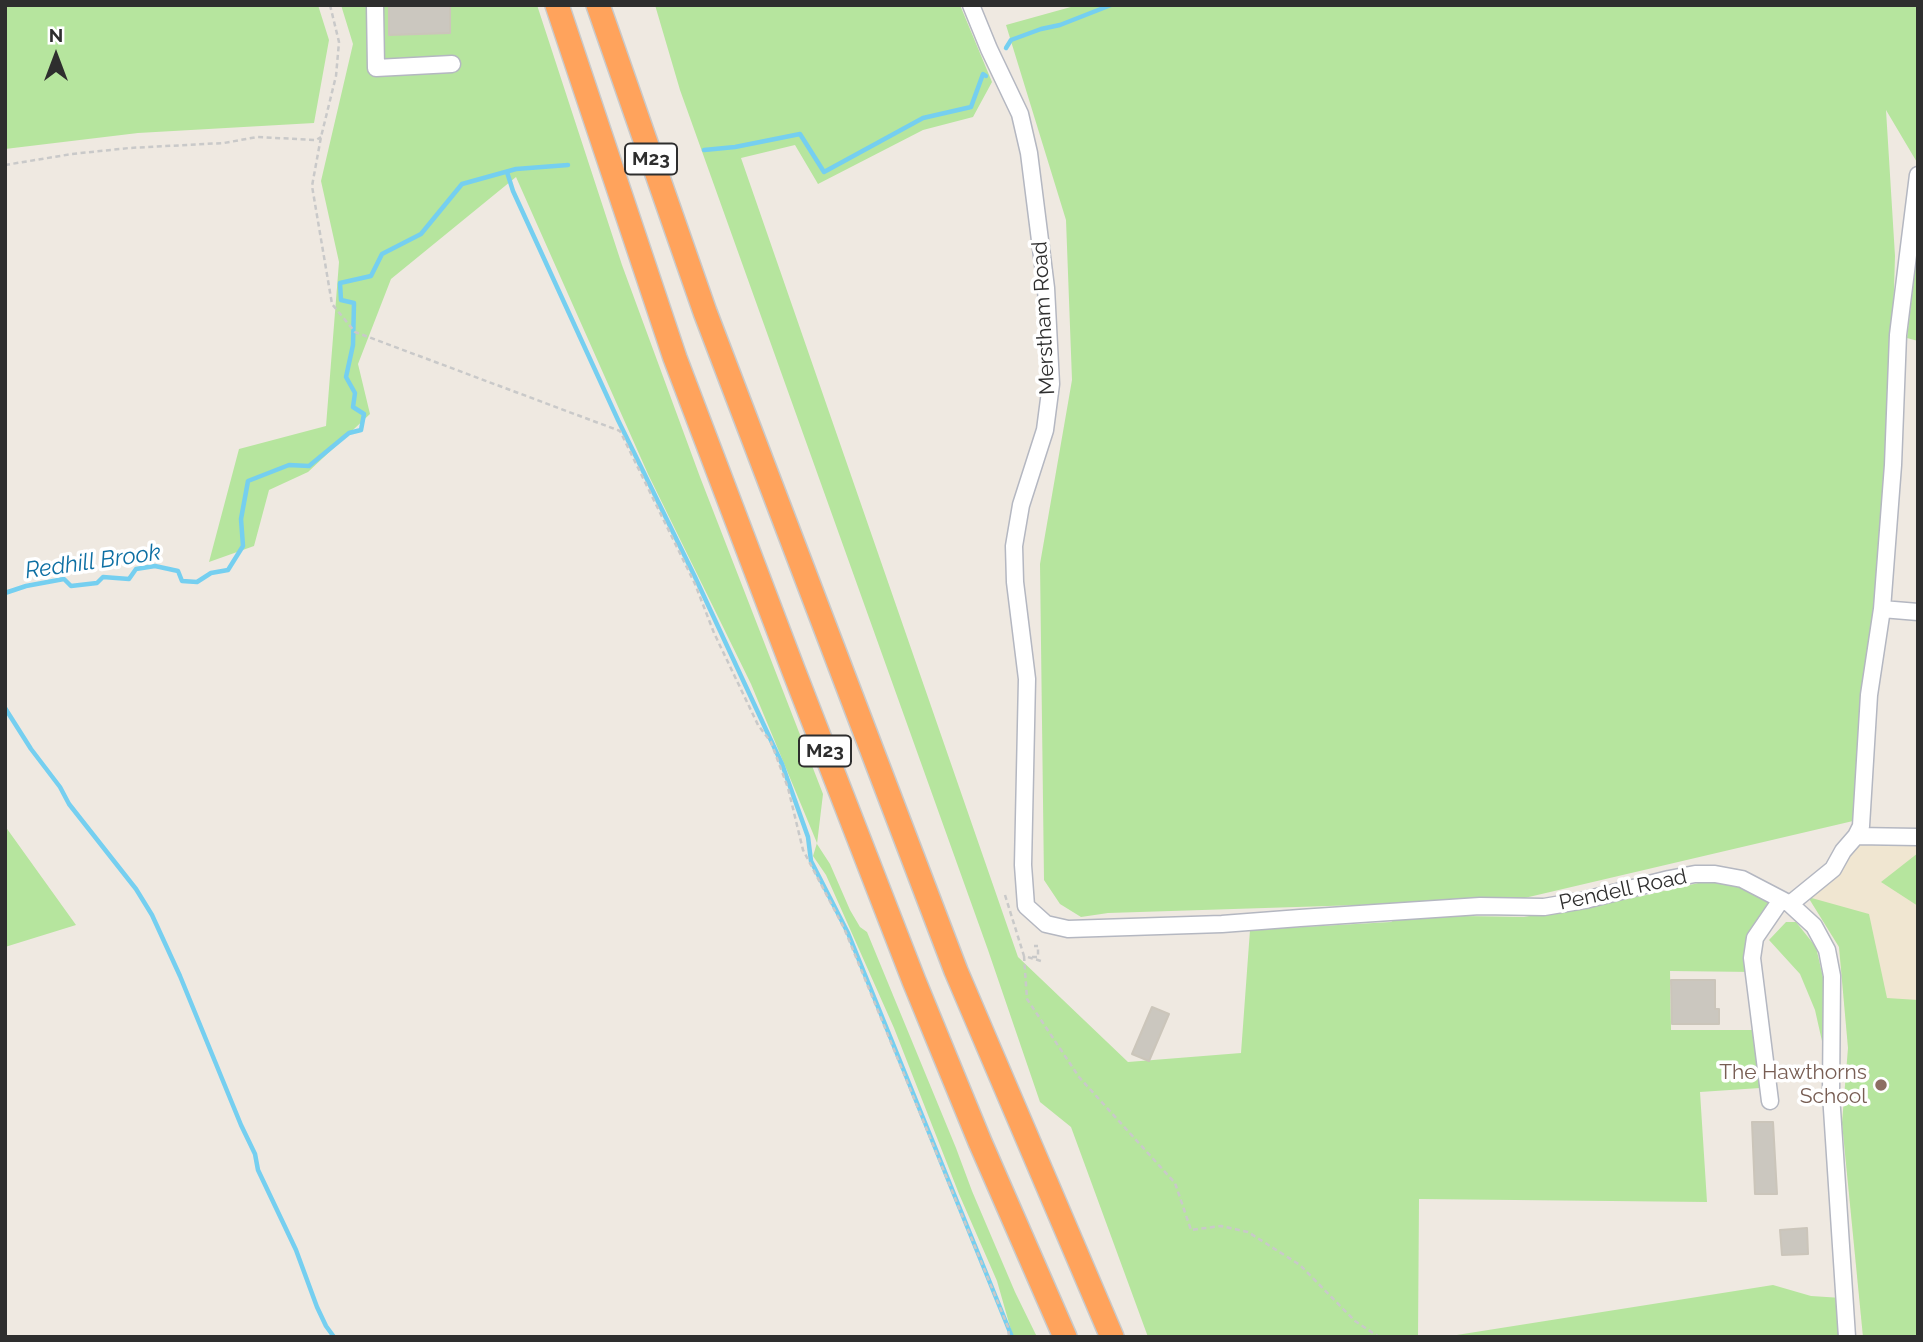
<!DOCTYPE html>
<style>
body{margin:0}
#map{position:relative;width:1923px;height:1342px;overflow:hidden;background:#efe9e1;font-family:Raleway,sans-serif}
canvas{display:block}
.frame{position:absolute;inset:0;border:7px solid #2e2e2e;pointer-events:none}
.north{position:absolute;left:21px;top:21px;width:70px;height:70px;-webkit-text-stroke:5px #fff;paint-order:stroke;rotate:0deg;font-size:19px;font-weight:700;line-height:28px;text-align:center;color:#2e2e2e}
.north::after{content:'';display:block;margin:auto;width:24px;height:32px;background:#2e2e2e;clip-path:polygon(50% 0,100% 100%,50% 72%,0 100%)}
</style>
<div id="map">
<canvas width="1923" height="1342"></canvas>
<div class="frame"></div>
<div class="north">N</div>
</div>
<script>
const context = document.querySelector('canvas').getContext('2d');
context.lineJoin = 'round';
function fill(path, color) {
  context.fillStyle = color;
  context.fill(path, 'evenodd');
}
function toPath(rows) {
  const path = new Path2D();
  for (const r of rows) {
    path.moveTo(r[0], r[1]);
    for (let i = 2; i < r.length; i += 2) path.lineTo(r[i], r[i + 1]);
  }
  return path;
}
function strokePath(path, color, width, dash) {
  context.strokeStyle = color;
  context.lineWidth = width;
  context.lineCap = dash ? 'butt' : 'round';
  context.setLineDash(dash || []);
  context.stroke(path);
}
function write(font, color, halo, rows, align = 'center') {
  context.font = font + ' Raleway,sans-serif';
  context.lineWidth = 7;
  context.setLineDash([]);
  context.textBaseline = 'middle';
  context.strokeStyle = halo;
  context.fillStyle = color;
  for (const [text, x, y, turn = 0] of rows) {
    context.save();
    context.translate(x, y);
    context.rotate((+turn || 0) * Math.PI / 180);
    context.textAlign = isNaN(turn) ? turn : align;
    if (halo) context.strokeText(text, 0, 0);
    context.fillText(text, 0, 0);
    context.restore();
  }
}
fill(toPath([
 [1858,840,1918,842,1918,1337,1863,1337,1842,1123,1848,1048,1839,947,1808,897]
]), '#f0e6d1');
fill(toPath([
 [5,5,318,5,329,40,314,123,138,133,5,149],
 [341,5,389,5,390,35,450,33,450,5,537,5,622,265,700,477,823,794,817,844,830,864,850,910,860,927,867,932,956,1148,972,1191,1015,1292,1037,1337,1013,1337,997,1281,959,1194,894,1028,826,875,813,856,817,843,751,684,648,474,516,177,391,279,358,364,370,414,308,472,269,490,254,546,209,562,239,449,326,426,339,262,321,181,353,44],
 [655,5,960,5,992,82,973,117,923,130,818,184,795,145,741,158,1018,957,1128,1062,1241,1053,1250,930,1391,922,1402,915,1524,917,1642,896,1707,881,1745,886,1777,906,1755,938,1754,972,1670,971,1671,1030,1755,1030,1760,1088,1700,1092,1707,1202,1419,1199,1418,1337,1148,1337,1071,1127,1040,1102,988,950,680,90],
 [1078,5,1918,5,1918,164,1886,110,1895,256,1891,385,1896,386,1853,821,1516,900,1108,913,1081,917,1060,904,1044,880,1040,564,1072,380,1066,220,1006,25],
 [1918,244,1918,341,1907,338],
 [5,826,76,925,5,947],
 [1918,853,1918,906,1881,882],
 [1808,897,1869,914,1887,998,1918,1000,1918,1337,1863,1337,1842,1123,1848,1048,1839,947],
 [1786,922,1796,922,1816,947,1825,986,1824,1050,1815,1010,1800,974,1769,940],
 [1773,1285,1811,1296,1842,1298,1839,1337,1444,1337]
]), '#b6e59e');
strokePath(toPath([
 [1006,48,1011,40,1041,29,1060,25,1111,5],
 [704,150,735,147,800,134,824,172,923,118,971,107,983,74,986,76],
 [507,172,513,191,618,420,695,577,782,764,808,837,811,861,848,933,1012,1337],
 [5,593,26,586,64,579,71,586,97,583,103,577,129,579,136,569,155,566,178,571,182,581,197,582,211,573,228,570,243,546,241,519,248,481,289,465,309,466,349,433,361,430,364,414,353,407,355,393,346,377,353,345,354,303,341,300,340,283,371,276,382,254,421,234,462,184,516,169,568,165],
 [5,708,31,749,60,787,69,804,136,889,152,915,180,976,241,1125,255,1154,258,1170,296,1250,317,1307,326,1326,334,1337]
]), '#75cff0', 4.5);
const building = toPath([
 [389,5,450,5,450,33,389,35,389,5],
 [1671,980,1715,980,1715,1009,1719,1009,1719,1024,1672,1024,1671,980],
 [1152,1007,1169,1014,1149,1061,1132,1054,1152,1007],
 [1752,1122,1773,1122,1777,1194,1755,1194,1752,1122],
 [1807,1228,1808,1254,1782,1255,1780,1230,1807,1228]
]);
fill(building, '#cbc7bf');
strokePath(building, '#cbc5ba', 2);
const minor = toPath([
 [375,5,376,68,452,64],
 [971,5,989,49,1020,114,1029,153,1046,288,1051,384,1045,430,1021,505,1014,546,1015,582,1027,679,1023,865,1026,906,1046,924,1068,929,1222,924,1300,918,1480,906,1544,907,1585,900,1669,879,1695,874,1715,874,1742,879,1790,904,1814,926,1827,950,1832,976,1831,1094,1847,1337],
 [1882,609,1918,612],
 [1856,836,1918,837],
 [1790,904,1833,869,1843,851,1856,836,1861,826,1869,695,1882,609,1893,465,1898,335,1918,175],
 [1770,1101,1752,958,1755,938,1781,900]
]);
const highway = toPath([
 [557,5,675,358,793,669,914,981,980,1142,1065,1337],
 [598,5,705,312,956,971,1112,1337]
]);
strokePath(minor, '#b4b7c1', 19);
strokePath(highway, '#c9c9c9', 26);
strokePath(toPath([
 [330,5,339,42,336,76,321,137,312,186,332,304,355,332,620,431,695,584,714,633,758,725,771,742,788,788,803,850,844,928,1008,1327,1009,1337],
 [5,165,72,154,129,148,224,143,257,137,316,140,321,137],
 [1005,895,1024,956,1041,961],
 [1024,956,1027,999,1079,1077,1175,1183,1191,1230,1221,1226,1248,1232,1300,1265,1355,1321,1379,1337],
 [1032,957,1038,957,1038,946,1034,946]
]), '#c9c9c9', 2.5, [5, 3.5]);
strokePath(minor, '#fff', 16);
strokePath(highway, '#ffa35c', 23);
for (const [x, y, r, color] of [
 [1881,1085,7,"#8d6e63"]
]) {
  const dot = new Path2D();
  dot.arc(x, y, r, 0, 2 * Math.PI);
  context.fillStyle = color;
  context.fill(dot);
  strokePath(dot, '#fff', 2.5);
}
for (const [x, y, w] of [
 [651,159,52],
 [825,751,52]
]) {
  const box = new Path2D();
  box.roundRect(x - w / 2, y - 15.5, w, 31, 5);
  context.fillStyle = '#fff';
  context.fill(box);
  strokePath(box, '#2e2e2e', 2);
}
write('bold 19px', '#2e2e2e', null, [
 ["M23",651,159],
 ["M23",825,751]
]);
write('21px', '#2e2e2e', '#fff', [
 ["Merstham Road",1044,318,-93],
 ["Pendell Road",1623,890,-12]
]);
write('21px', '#785e54', '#fff', [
 ["The Hawthorns",1867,1073],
 ["School",1867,1097]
], 'right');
write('italic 23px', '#0d6fa3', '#fff', [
 ["Redhill Brook",93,562,-8]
]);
</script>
